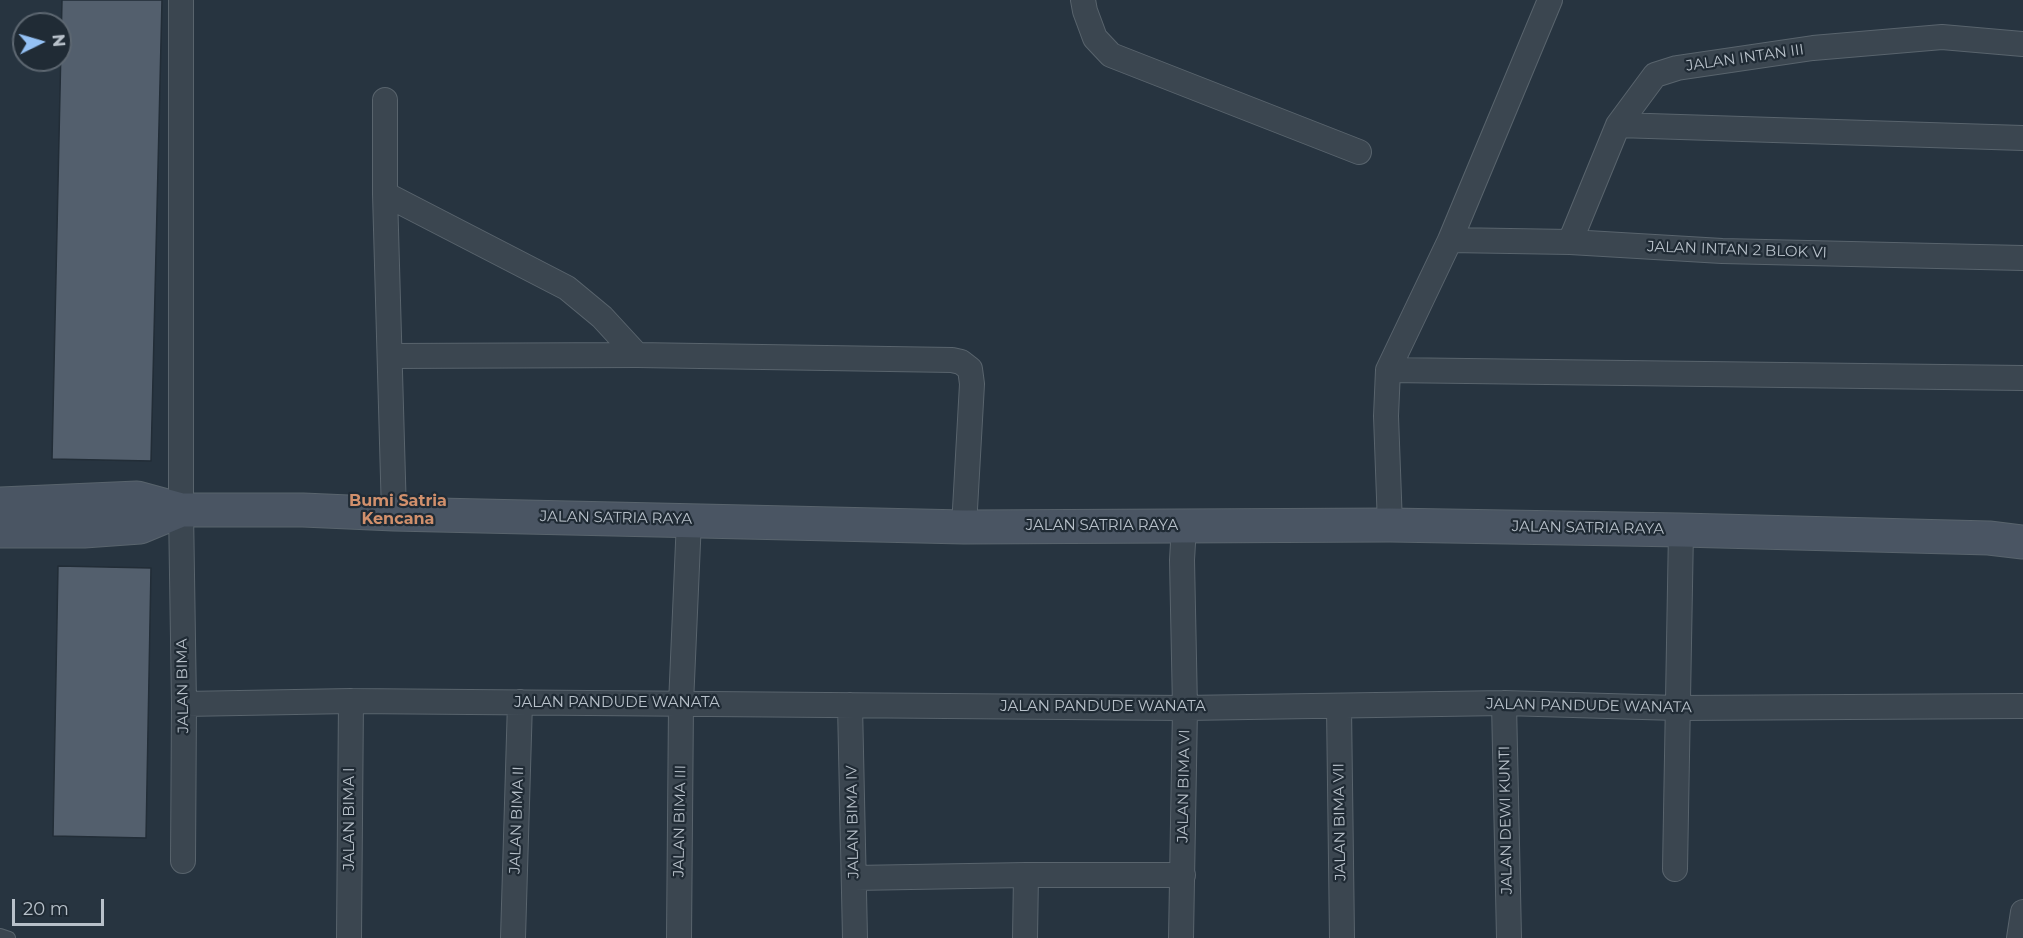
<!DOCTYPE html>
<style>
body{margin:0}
#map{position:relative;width:2023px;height:938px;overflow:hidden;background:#273440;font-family:Montserrat,sans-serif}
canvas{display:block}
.north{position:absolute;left:12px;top:12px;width:60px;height:60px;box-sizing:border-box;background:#202b35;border:2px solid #5d6771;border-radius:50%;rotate:85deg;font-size:16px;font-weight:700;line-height:24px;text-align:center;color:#b8c1ca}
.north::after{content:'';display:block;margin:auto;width:21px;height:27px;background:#94c1f4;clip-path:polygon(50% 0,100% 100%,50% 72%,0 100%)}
.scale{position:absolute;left:12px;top:899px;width:92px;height:27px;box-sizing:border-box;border:3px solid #b8c1ca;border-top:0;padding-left:8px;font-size:18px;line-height:21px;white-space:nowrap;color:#b8c1ca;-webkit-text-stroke:4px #202b35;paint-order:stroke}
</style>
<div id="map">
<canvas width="2023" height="938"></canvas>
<div class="north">N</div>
<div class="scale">20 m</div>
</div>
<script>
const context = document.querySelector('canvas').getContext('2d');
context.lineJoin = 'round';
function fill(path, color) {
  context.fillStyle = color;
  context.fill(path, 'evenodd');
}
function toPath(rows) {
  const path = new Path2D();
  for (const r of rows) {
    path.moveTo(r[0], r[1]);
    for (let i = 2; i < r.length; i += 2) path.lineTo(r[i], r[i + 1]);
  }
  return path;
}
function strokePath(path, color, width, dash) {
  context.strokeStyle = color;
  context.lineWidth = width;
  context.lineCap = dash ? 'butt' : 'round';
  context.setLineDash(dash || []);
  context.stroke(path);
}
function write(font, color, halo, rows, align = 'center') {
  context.font = font + ' Montserrat,sans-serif';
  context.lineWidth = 4.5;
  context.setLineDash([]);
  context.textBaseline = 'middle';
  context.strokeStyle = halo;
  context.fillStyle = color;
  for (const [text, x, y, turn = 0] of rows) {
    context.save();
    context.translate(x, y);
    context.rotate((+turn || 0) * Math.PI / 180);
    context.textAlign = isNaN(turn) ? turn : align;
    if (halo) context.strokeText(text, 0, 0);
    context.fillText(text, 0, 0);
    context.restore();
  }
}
const building = toPath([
 [62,0,162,0,151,461,52,459,62,0],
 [58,566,151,568,146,838,53,836,58,566]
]);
fill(building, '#535f6d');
strokePath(building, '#222d37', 1.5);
const lane = toPath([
 [0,935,9,938]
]);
const street = toPath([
 [181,0,181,510,184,704,183,861],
 [1083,0,1085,11,1095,38,1111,55,1359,152],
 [385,100,385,194,394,514],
 [1618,125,2023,138],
 [385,194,567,288,602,317,637,355],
 [1450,240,1570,242,1722,251,2023,258],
 [1570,242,1618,125,1655,75,1677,68,1813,48,1942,37,2023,44],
 [391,356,637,355,952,360,961,362,970,369,972,384,964,527],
 [1388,370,2023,378],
 [1390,525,1386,416,1388,370,1450,240,1550,0],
 [1504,703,1509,938],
 [184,704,351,701,1185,708,1504,703,1677,708,2023,706],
 [850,705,855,938],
 [1339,707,1342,938],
 [1675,869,1681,530],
 [854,878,1026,875,1183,875],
 [349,938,351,701],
 [513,938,520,702],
 [679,938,681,704,689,520],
 [1025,938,1026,875],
 [1181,938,1185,708,1182,560,1184,526],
 [2019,938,2023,912]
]);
const secondary = toPath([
 [0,504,137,498,181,510,303,510,394,514,964,527,1390,525,1681,530,1989,538,2023,542],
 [0,531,84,531,140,527,181,510]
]);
strokePath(lane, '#59646d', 14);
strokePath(street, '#59646d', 26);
strokePath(secondary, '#59646d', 35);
strokePath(lane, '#3b4650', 12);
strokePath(street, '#3b4650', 24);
strokePath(secondary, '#4a5563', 33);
write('15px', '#b8c1ca', '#202b35', [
 ["JALAN INTAN III",1745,58,-8],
 ["JALAN INTAN 2 BLOK VI",1737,250,2],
 ["JALAN SATRIA RAYA",616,518,1],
 ["JALAN SATRIA RAYA",1102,526],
 ["JALAN SATRIA RAYA",1588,528,1],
 ["JALAN BIMA",183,686,-91],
 ["JALAN PANDUDE WANATA",617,703],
 ["JALAN PANDUDE WANATA",1589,706,1],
 ["JALAN PANDUDE WANATA",1103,707],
 ["JALAN BIMA VI",1184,786,-89],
 ["JALAN BIMA I",350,819,-90],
 ["JALAN BIMA II",517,820,-88],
 ["JALAN DEWI KUNTI",1506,820,-91],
 ["JALAN BIMA III",680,821,-89],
 ["JALAN BIMA IV",853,822,-91],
 ["JALAN BIMA VII",1340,822,-91]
]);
write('bold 16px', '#d1906c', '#202b35', [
 ["Bumi Satria",398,501],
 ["Kencana",398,519]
]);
</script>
